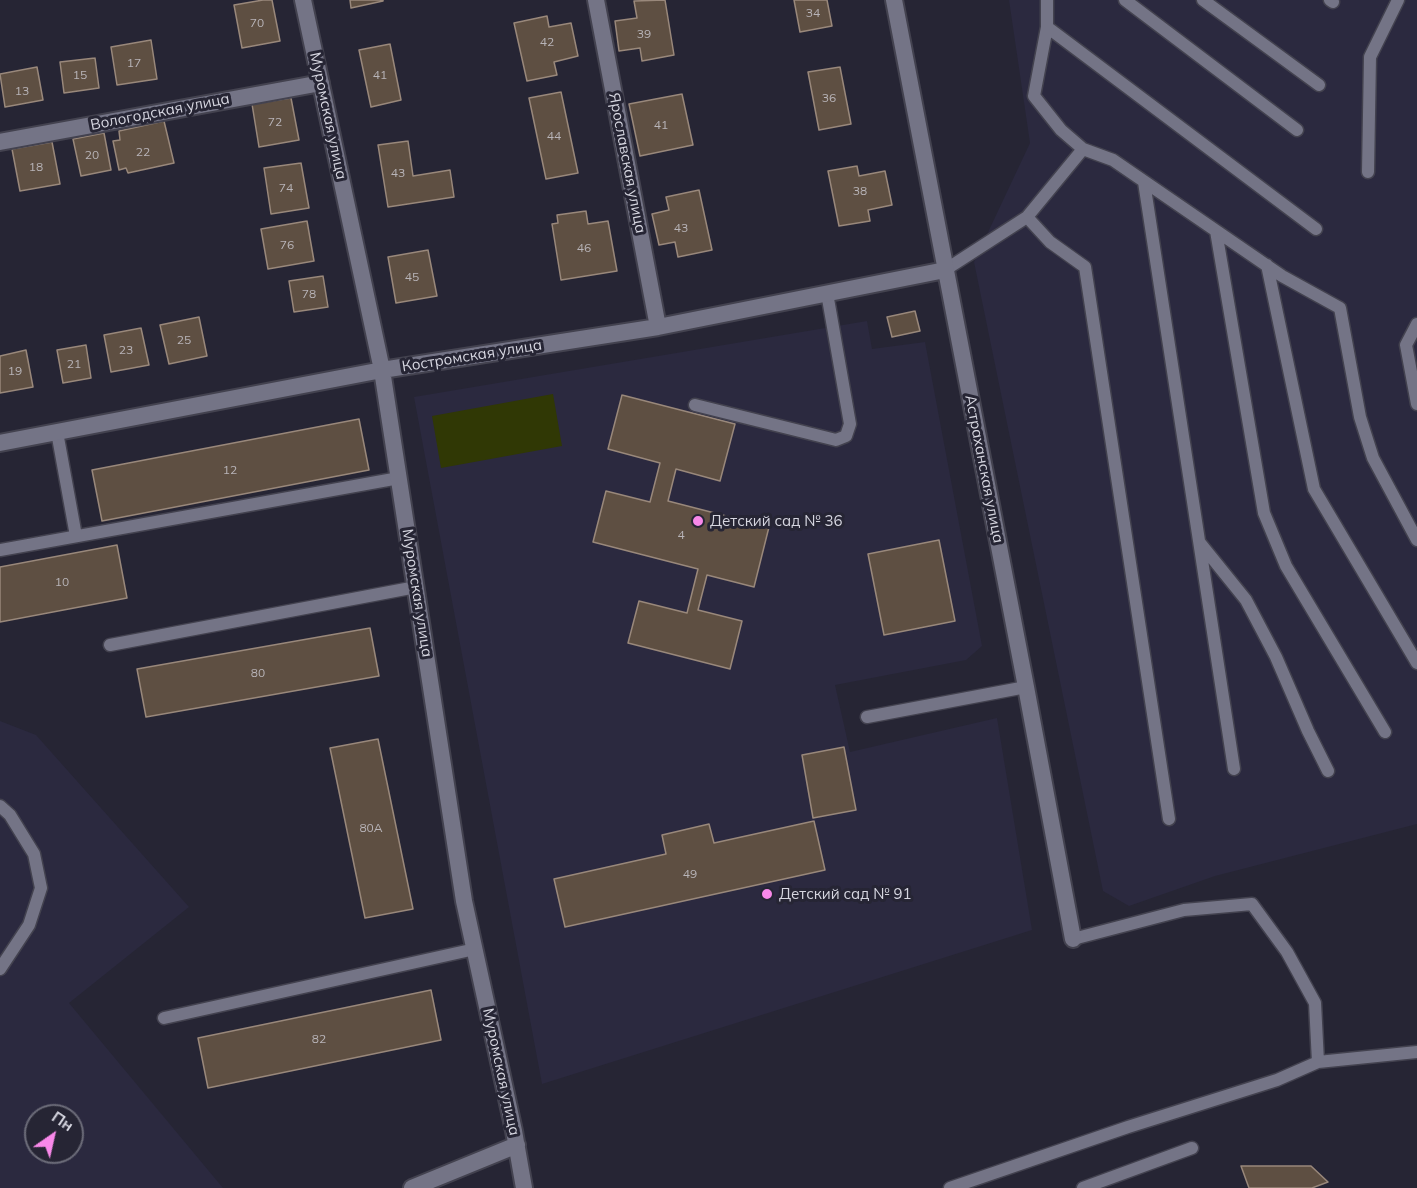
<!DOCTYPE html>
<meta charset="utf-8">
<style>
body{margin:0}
#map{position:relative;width:1417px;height:1188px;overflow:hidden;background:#262534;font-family:Mulish,sans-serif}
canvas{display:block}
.north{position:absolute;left:24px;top:1104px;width:60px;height:60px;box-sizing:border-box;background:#262534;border:2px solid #6c6c79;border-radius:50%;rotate:34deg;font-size:16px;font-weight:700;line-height:24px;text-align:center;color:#d6d6e0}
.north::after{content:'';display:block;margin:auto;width:21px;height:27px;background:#f888e9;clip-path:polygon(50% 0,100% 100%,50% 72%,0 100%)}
</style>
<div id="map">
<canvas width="1417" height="1188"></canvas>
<div class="north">Пн</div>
</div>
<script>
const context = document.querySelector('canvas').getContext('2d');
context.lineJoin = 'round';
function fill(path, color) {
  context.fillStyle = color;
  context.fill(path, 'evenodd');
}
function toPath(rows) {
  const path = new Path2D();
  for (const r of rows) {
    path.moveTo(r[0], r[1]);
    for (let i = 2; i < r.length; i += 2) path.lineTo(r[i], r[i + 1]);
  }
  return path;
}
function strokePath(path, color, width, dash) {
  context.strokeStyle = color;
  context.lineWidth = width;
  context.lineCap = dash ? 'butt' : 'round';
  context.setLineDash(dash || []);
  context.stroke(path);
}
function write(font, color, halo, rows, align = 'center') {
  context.font = font + ' Mulish,sans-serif';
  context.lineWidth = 6;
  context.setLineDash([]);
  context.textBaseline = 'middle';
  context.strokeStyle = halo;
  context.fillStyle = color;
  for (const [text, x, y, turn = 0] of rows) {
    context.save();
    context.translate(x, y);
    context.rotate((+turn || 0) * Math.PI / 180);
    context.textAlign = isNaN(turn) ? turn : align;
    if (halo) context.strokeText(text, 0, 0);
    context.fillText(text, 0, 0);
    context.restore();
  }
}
fill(toPath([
 [1009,0,1417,0,1417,824,1215,876,1129,906,1103,891,974,262,1030,143],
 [867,321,872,349,925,342,982,646,966,660,835,685,850,752,997,718,1032,930,542,1084,414,397],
 [0,721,36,735,189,907,69,1003,223,1188,0,1188],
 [36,1116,72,1116,72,1152,36,1152]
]), '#2b293f');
fill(toPath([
 [553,394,562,446,441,468,432,416]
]), '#303805');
const building = toPath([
 [263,0,272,0,280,41,242,48,234,5,263,0],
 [350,0,383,0,383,1,351,8,350,0],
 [665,0,674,55,642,61,640,48,619,51,615,21,637,18,634,1,665,0],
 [794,0,827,0,832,26,800,32,794,0],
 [547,16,549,27,571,23,578,56,554,62,557,75,527,81,514,23,547,16],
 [151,40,157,79,117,85,111,47,151,40],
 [390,44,401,100,371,107,359,50,390,44],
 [95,58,99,88,64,93,60,62,95,58],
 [37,67,43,100,5,107,0,74,37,67],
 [840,67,851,124,819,130,808,72,840,67],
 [561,92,578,173,546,179,529,98,561,92],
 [682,94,693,145,640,156,629,104,682,94],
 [291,98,299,140,259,147,252,104,291,98],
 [164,121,174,163,128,173,126,168,119,170,113,141,120,140,119,131,164,121],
 [104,133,111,170,81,176,73,139,104,133],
 [408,141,413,176,450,170,454,197,388,207,378,145,408,141],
 [52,142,60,184,20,191,12,149,52,142],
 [301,163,309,208,271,214,264,168,301,163],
 [857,166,859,176,885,171,892,205,868,210,870,221,839,226,828,171,857,166],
 [699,190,712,250,678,257,675,242,659,245,652,214,669,210,666,197,699,190],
 [586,211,588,224,608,221,617,271,561,280,552,224,558,223,557,215,586,211],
 [307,221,314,261,268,269,261,229,307,221],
 [428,250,437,296,396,303,388,257,428,250],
 [323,276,328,307,294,312,289,281,323,276],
 [915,311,920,331,892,337,887,317,915,311],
 [199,317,207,356,169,364,160,325,199,317],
 [141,328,149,365,111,372,104,335,141,328],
 [86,345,91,378,63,383,57,350,86,345],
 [26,350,33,387,0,393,0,356,26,350],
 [622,395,735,424,720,481,676,469,668,501,769,527,754,587,707,575,698,610,742,621,730,669,628,643,639,601,687,613,698,569,593,542,606,491,650,502,660,463,608,449,622,395],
 [359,419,369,470,102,521,92,470,359,419],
 [939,540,955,621,884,635,868,554,939,540],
 [117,545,127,598,0,622,0,567,117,545],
 [370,628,379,676,146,717,137,669,370,628],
 [378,739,413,909,365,918,330,748,378,739],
 [844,747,856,810,813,818,802,755,844,747],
 [814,821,825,870,565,927,554,879,666,854,662,835,709,824,714,843,814,821],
 [431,990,441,1040,208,1088,198,1038,431,990],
 [1241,1166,1311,1166,1328,1182,1312,1188,1249,1188,1241,1166]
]);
fill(building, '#5e4f42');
strokePath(building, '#99887b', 1.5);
const service = toPath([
 [1047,0,1047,27,1034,96,1061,130,1083,149,1113,160,1282,276,1340,308,1360,417,1373,458,1417,540],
 [1125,0,1297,130],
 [1203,0,1319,85],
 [1330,0,1333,2],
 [1047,27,1316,229],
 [1368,172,1370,57,1398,0],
 [1144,182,1234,769],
 [1027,217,1050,242,1085,267,1169,819],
 [1216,231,1264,513,1286,566,1385,732],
 [1267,265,1314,489,1417,663],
 [945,270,1027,217,1083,149],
 [1417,324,1406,345,1417,404],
 [695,405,836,440,846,436,850,424,827,293],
 [57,432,76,536],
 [1200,543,1246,600,1276,657,1308,731,1328,771],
 [0,550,399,478],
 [110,645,416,587],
 [867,717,1026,687],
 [0,806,10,815,34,854,41,888,29,925,0,969],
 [164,1018,475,949],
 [1318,1062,1417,1052],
 [950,1188,1128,1127,1277,1080,1318,1062,1315,1003,1287,952,1252,904,1184,910,1073,939],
 [1083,1188,1192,1148]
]);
const minor = toPath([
 [303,0,382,370,464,901,514,1131,524,1188],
 [596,0,658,327],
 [894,0,1026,687,1073,939],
 [0,142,321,83],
 [0,443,382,370,658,327,945,270],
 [412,1188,517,1145]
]);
strokePath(service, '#43424f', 15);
strokePath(minor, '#43424f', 20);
strokePath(service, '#747486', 12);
strokePath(minor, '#747486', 16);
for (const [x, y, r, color] of [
 [698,521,6,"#f888e9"],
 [767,894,6,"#f888e9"]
]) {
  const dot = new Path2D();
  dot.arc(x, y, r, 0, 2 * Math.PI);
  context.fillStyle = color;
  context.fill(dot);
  strokePath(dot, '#262534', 2);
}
write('12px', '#b8b4b8', null, [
 ["34",813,13],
 ["70",257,23],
 ["39",644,34],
 ["42",547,42],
 ["17",134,63],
 ["15",80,75],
 ["41",380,75],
 ["13",22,91],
 ["36",829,98],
 ["72",275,122],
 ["41",661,125],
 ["44",554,136],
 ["22",143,152],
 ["20",92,155],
 ["18",36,167],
 ["43",398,173],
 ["74",286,188],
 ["38",860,191],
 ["43",681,228],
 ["76",287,245],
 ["46",584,248],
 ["45",412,277],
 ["78",309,294],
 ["25",184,340],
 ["23",126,350],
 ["21",74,364],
 ["19",15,371],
 ["12",230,470],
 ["4",681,535],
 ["10",62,582],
 ["80",258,673],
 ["80А",371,828],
 ["49",690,874],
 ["82",319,1039]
]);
write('15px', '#d6d6e0', '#262534', [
 ["Вологодская улица",160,112,-11],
 ["Муромская улица",328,116,78],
 ["Ярославская улица",627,163,79],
 ["Костромская улица",472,356,-9],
 ["Астраханская улица",984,469,79],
 ["Муромская улица",417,593,81],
 ["Муромская улица",501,1072,78]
]);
write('15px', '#d6d6e0', '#262534', [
 ["Детский сад № 36",710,521],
 ["Детский сад № 91",779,894]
], 'left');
</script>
